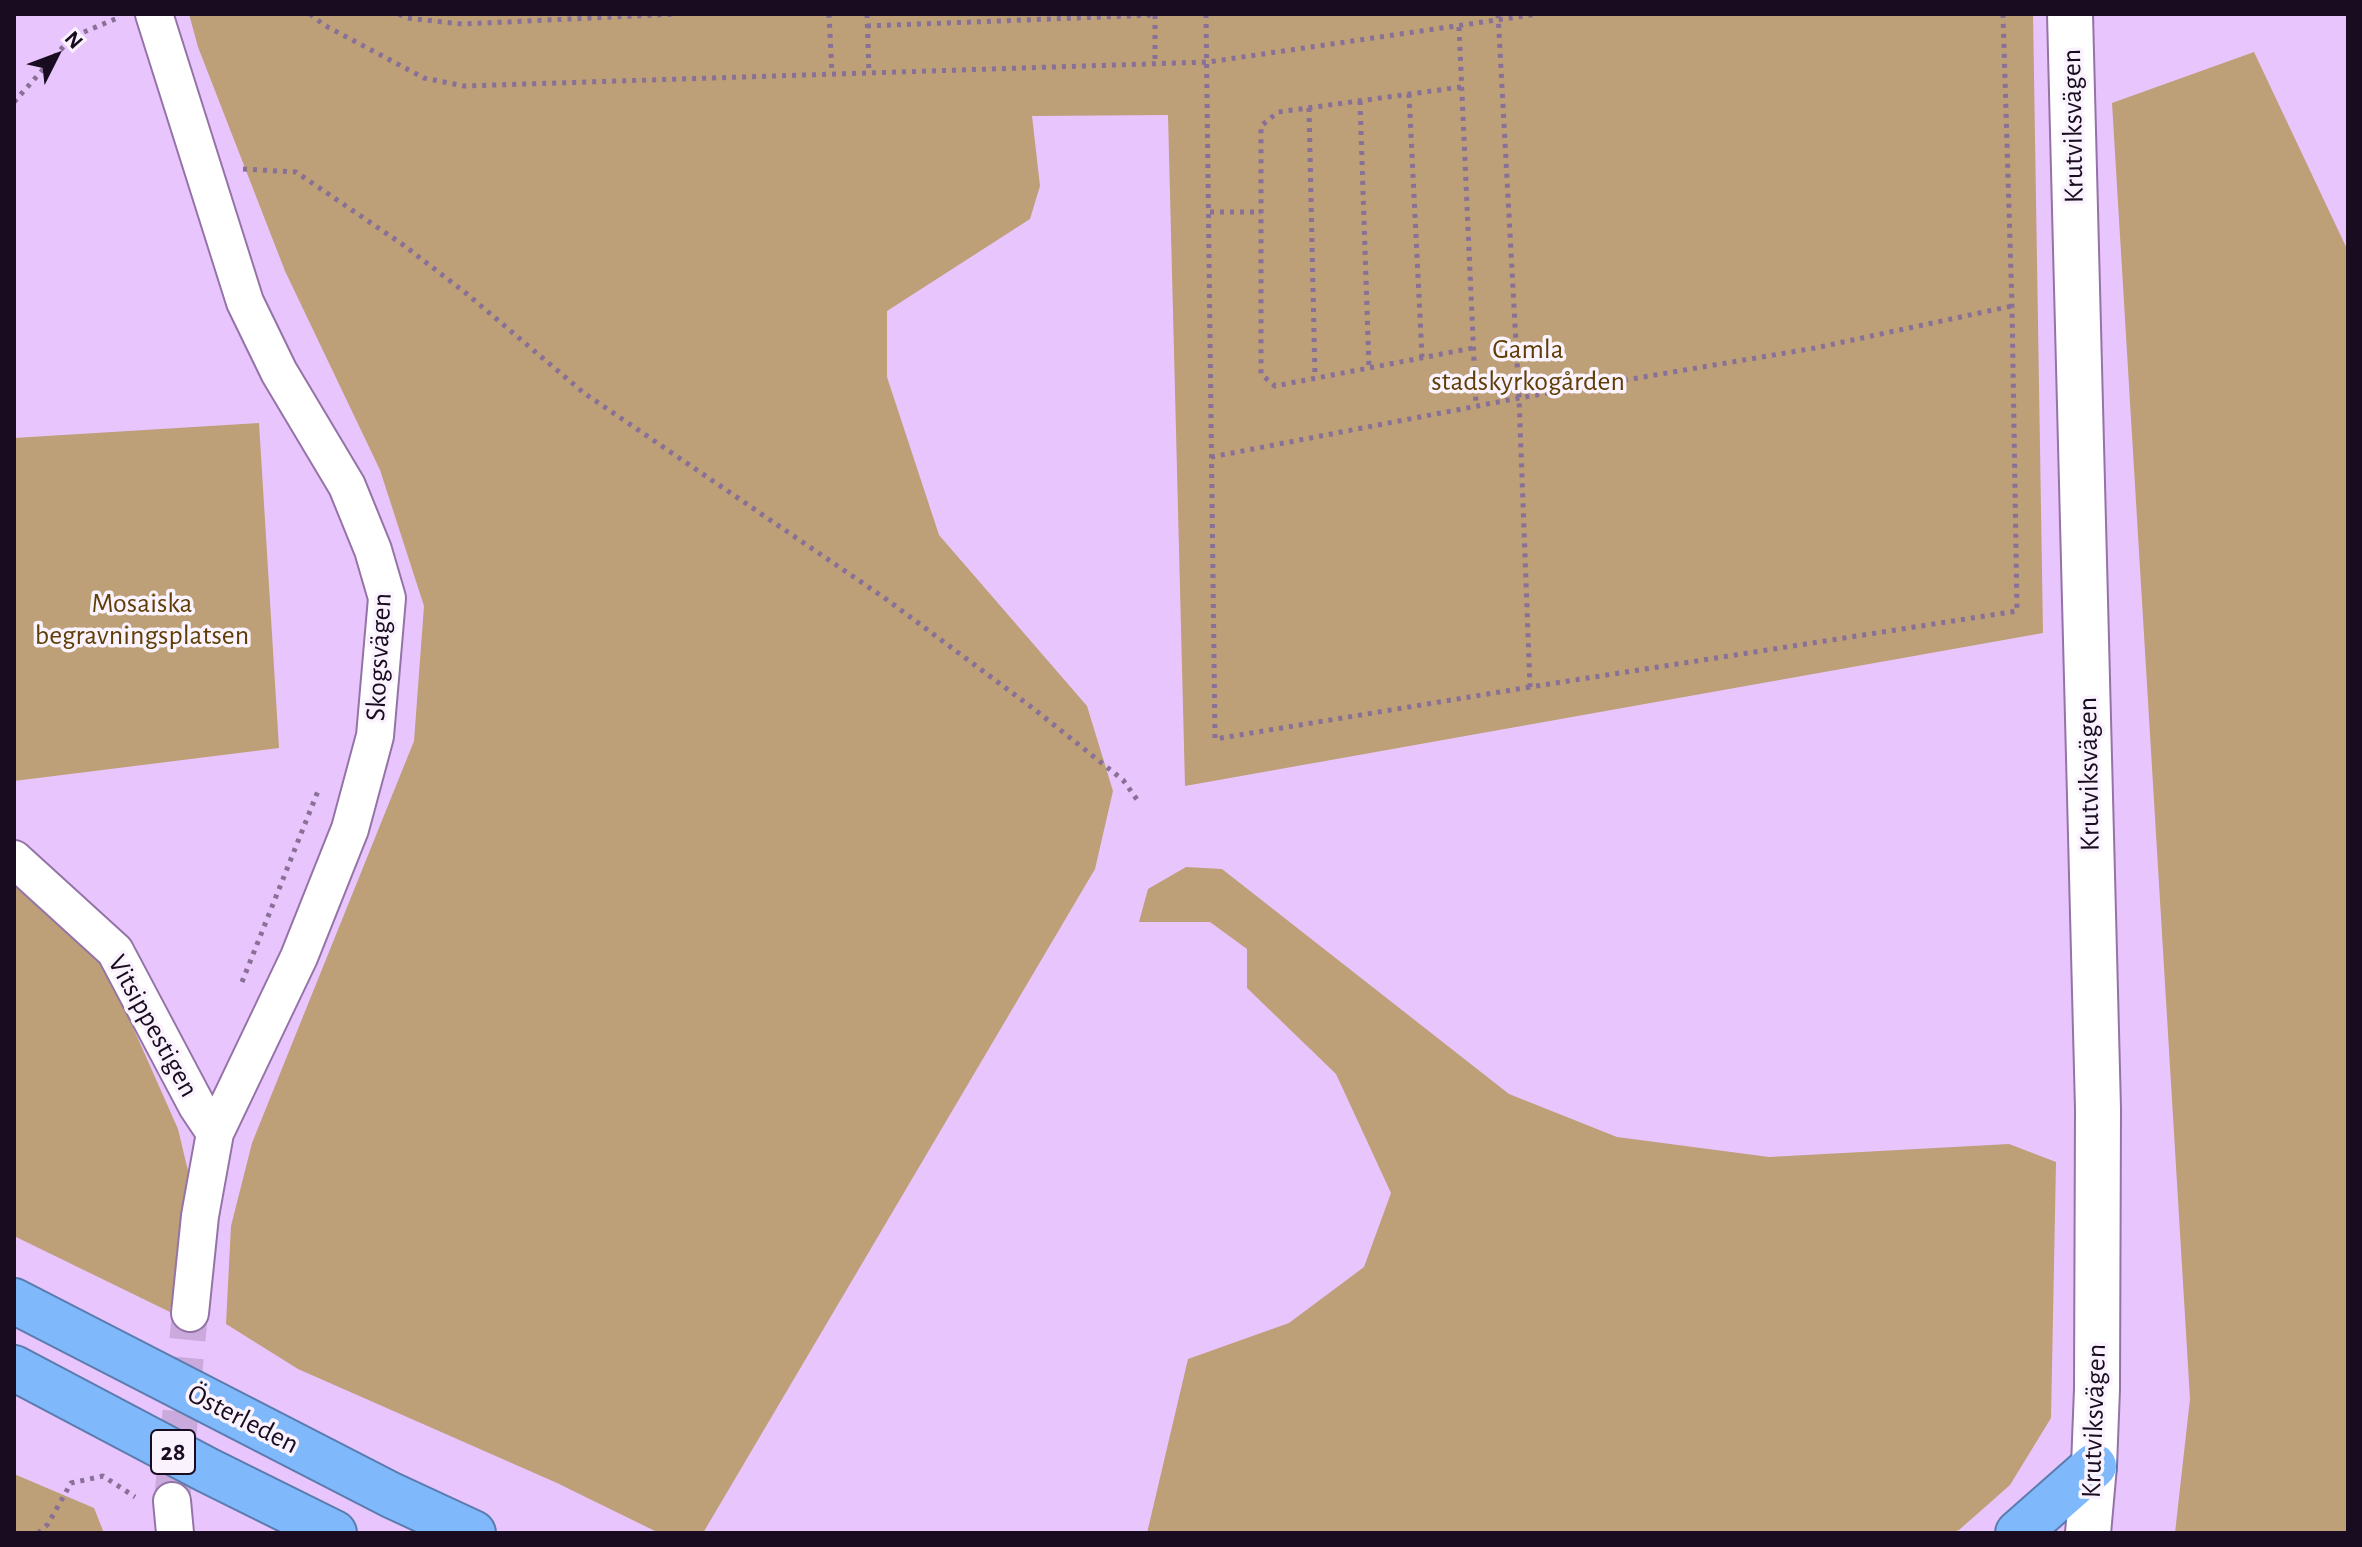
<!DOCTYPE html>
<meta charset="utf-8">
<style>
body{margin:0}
#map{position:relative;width:2362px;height:1547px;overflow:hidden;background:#e9c5fd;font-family:"Alegreya Sans",sans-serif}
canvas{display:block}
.frame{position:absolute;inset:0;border:16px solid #190c20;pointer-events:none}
.north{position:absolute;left:16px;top:16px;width:80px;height:80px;-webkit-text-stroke:6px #faf3fe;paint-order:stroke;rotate:48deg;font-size:22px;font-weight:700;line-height:32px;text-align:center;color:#190c20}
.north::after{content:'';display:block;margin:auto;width:28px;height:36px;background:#190c20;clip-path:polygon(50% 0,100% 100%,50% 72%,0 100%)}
</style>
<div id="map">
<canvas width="2362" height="1547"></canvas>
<div class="frame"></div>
<div class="north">N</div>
</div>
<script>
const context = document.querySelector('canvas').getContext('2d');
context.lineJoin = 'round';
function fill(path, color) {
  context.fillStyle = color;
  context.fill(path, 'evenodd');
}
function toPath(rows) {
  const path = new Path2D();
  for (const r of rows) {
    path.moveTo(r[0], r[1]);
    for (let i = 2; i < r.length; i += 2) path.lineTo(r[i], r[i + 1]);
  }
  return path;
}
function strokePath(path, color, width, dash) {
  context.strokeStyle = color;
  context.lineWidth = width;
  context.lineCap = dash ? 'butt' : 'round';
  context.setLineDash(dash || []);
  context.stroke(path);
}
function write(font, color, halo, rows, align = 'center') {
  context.font = font + ' "Alegreya Sans",sans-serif';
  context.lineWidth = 7;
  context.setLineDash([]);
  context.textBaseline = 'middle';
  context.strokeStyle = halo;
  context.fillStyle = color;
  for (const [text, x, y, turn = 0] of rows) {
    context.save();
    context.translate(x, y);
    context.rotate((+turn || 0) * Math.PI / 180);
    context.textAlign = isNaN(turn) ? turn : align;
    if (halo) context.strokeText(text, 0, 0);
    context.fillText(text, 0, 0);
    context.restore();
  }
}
fill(toPath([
 [189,14,2033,14,2043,633,1185,786,1168,115,1032,116,1040,186,1030,219,887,311,887,377,939,535,1087,706,1113,791,1095,869,703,1533,659,1533,557,1483,298,1369,226,1324,231,1226,252,1143,414,741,424,606,380,470,285,271,198,47],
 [2254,52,2348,251,2348,1533,2175,1533,2190,1399,2112,103],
 [259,423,279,748,14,781,14,438],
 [1186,867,1222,869,1509,1094,1617,1137,1769,1157,2009,1144,2056,1162,2051,1418,2010,1485,1959,1530,1950,1533,1147,1533,1188,1359,1289,1323,1364,1267,1391,1193,1336,1074,1247,988,1247,949,1210,922,1139,922,1148,889],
 [14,885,108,971,178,1129,189,1175,170,1312,14,1236],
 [14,1474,94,1508,104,1533,14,1533]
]), '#bd9f78');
strokePath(toPath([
 [172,1501,190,1313]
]), '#caa9dc', 36, [36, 18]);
const street = toPath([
 [154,14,245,302,279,372,347,486,373,550,387,598,375,736,350,829,299,957,215,1133,200,1216,190,1313],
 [14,859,115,951,197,1106,215,1133],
 [172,1501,175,1533]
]);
const secondary = toPath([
 [2070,14,2098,1109,2097,1389,2094,1466,2088,1533]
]);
const highway = toPath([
 [14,1301,391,1495,473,1533],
 [14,1368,207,1470,334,1533],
 [2018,1533,2094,1466]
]);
strokePath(street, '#9473a6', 40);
strokePath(secondary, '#9473a6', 48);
strokePath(highway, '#5b7cae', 48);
strokePath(toPath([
 [310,14,324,25,424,78,464,86,1208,62,1538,14],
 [399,14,406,18,462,24,678,14],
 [829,14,832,74],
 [867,14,869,73],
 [1206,14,1215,739,1530,687],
 [1498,14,1519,398,1530,687,2017,611,2012,306,2003,14],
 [1155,15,1155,63],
 [867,26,1155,15],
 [1459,27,1476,406],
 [1461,87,1278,112,1261,126,1261,374,1275,386,1473,348],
 [1409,94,1422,357],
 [1360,101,1369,368],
 [14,102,72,37,120,17],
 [1309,108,1315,378],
 [243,169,296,172,402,244,467,294,584,393,886,599,1034,709,1123,780,1138,801],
 [1210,212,1261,212],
 [1211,457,1519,398,1815,348,2012,306],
 [242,982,318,791],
 [38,1533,48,1524,71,1483,103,1476,135,1497]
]), '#897097', 5, [4, 6]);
strokePath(street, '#fff', 36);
strokePath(secondary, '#fff', 44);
strokePath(highway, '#7fb8fb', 44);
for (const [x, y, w] of [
 [173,1452,44]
]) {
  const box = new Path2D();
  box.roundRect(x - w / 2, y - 22, w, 44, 6);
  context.fillStyle = '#faf3fe';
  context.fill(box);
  strokePath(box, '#190c20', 2);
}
write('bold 26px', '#190c20', null, [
 ["28",173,1452]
]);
write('28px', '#190c20', '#faf3fe', [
 ["Krutviksvägen",2073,126,-91],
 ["Skogsvägen",379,657,-87],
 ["Krutviksvägen",2089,774,-91],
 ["Vitsippestigen",153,1026,61],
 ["Österleden",243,1419,27],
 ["Krutviksvägen",2094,1421,-88]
]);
write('28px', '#5f3e06', '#faf3fe', [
 ["Gamla",1528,350],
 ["stadskyrkogården",1528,382],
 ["Mosaiska",142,604],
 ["begravningsplatsen",142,636]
]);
</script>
